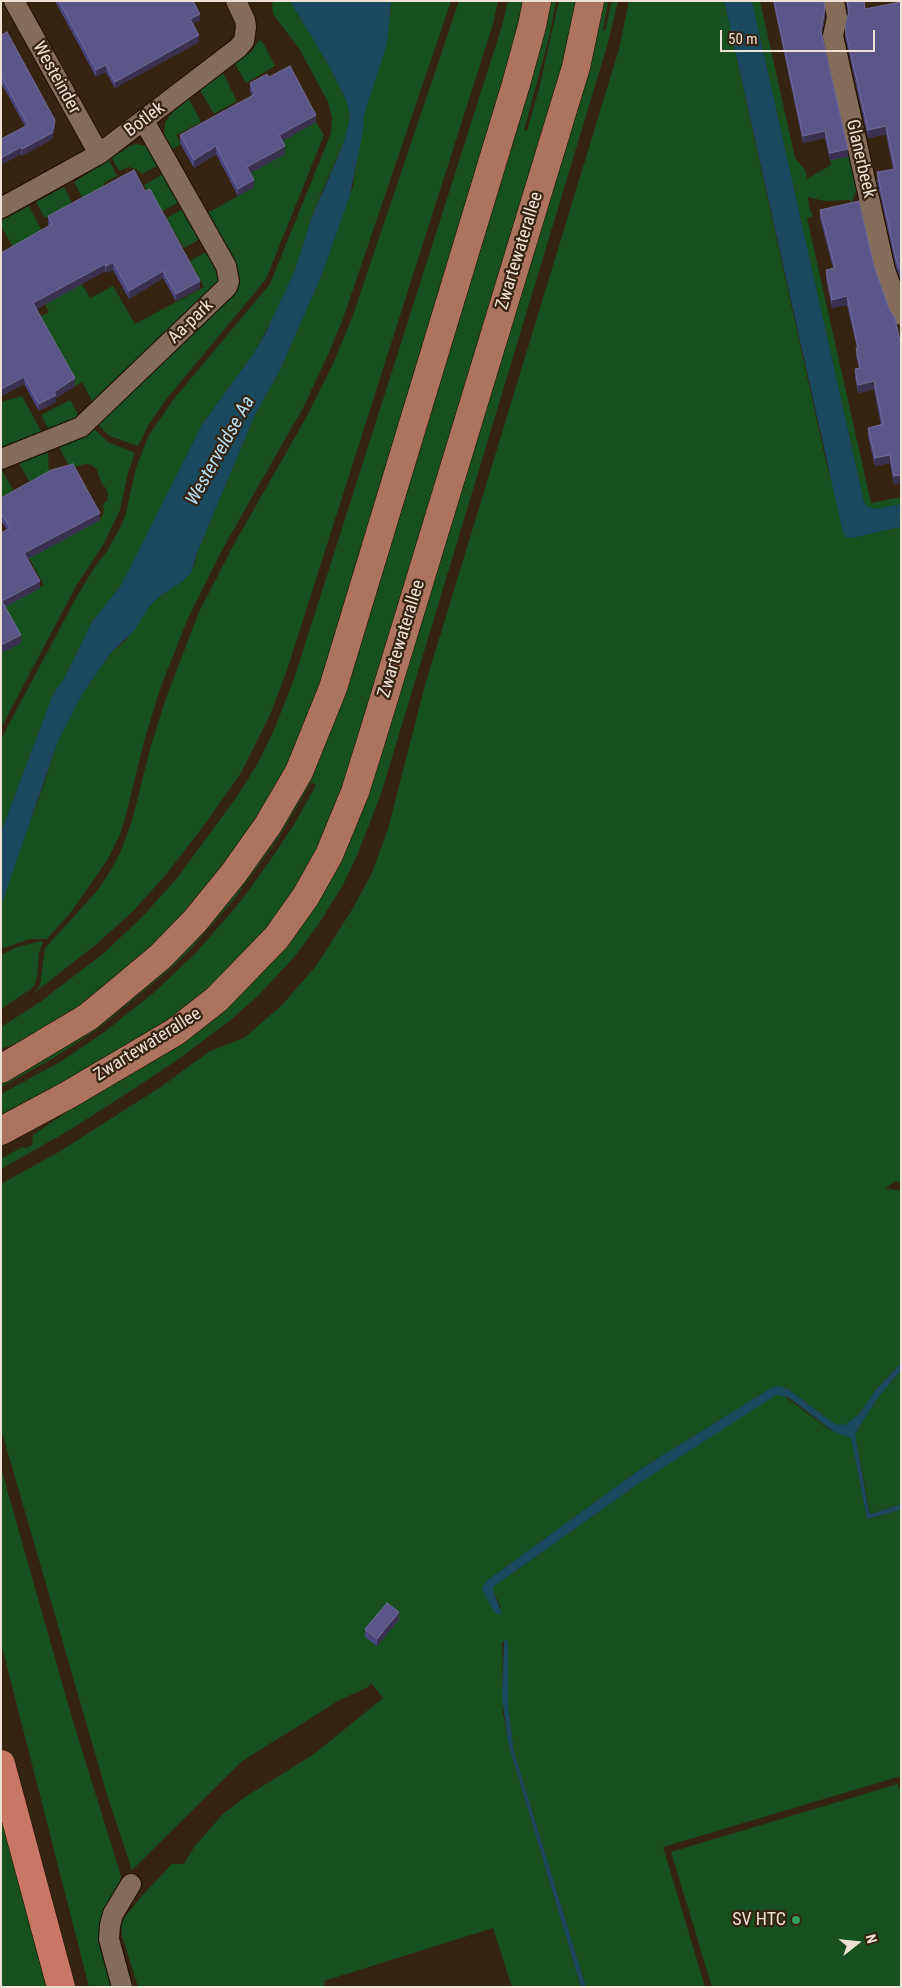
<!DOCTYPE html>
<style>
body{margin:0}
#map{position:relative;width:902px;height:1988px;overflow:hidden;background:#362412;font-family:"Roboto Condensed",sans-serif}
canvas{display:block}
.frame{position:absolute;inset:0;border:2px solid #ede0d5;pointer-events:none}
.north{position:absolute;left:832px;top:1918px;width:50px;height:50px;-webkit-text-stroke:4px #362412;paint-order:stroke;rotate:74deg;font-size:14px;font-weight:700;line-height:20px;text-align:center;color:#ede0d5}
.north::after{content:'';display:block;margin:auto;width:18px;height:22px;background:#ede0d5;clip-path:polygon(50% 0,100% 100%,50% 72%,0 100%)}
.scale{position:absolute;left:720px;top:30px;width:155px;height:22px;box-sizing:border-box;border:2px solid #ede0d5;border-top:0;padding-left:6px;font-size:15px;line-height:18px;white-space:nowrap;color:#ede0d5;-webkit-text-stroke:4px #362412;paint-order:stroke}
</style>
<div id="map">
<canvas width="902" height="1988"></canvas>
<div class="frame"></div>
<div class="north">N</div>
<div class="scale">50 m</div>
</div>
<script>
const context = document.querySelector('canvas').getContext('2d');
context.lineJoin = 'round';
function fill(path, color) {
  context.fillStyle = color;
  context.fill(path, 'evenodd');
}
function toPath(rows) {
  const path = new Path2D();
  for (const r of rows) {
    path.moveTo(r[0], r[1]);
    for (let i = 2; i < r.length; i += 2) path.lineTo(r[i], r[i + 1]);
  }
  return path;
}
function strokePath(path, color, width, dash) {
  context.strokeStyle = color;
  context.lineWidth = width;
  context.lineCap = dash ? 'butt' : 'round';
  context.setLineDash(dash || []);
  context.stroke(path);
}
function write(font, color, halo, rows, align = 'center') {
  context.font = font + ' "Roboto Condensed",sans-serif';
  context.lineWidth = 4.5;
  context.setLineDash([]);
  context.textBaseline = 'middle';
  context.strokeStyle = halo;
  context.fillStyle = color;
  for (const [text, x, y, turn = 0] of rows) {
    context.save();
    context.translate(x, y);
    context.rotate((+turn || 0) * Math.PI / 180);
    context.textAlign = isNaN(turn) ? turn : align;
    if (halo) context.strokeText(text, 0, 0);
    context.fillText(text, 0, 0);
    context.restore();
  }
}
fill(toPath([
 [272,1,290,1,328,64,347,102,350,117,344,142,323,189,311,219,295,270,274,316,254,353,203,423,121,585,92,622,64,679,53,694,1,832,1,739,76,598,94,568,107,551,121,526,126,513,136,468,149,435,173,400,270,284,331,133,332,117,328,102,300,50,273,14],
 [391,1,451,1,344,316,331,348,304,406,223,548,188,618,160,689,145,738,125,819,120,834,108,859,71,912,47,939,30,939,1,949,1,906,22,842,38,801,58,741,67,721,83,693,110,654,125,641,149,607,159,597,183,581,194,566,197,553,255,415,280,370,321,277,353,186,364,115,390,16],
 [459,1,498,1,493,24,287,670,270,715,241,773,202,828,164,877,132,912,98,943,34,993,40,985,45,948,97,891,111,870,120,853,132,821,150,749,166,698,199,612,233,546,306,418,332,366,352,318],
 [508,1,525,1,522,18,324,676,301,740,255,824,176,926,96,997,19,1042,1,1049,1,1027,40,1002,104,953,143,916,178,877,238,795,259,761,274,730,293,682,502,26],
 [547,1,556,1,550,34,524,130,527,131,539,89,559,1,579,1,572,38,345,787,327,832,279,916,220,980,164,1024,1,1118,1,1094,60,1062,103,1033,152,994,194,955,240,902,269,862,295,823,316,785,311,782,279,837,235,898,189,951,169,970,99,1028,55,1057,1,1087,1,1080,35,1063,274,835],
 [600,1,608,1,603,30,605,31,612,1,618,1,607,46,381,794,358,853,343,885,318,925,295,956,258,996,228,1022,177,1060,135,1088,70,1130,1,1169,1,1155,3,1158,22,1147,27,1148,32,1145,33,1135,103,1087,297,928],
 [629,1,724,1,827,466,851,538,901,527,901,1183,896,1181,885,1188,901,1191,901,1363,875,1391,859,1414,845,1425,835,1424,788,1389,778,1386,771,1388,639,1470,485,1582,483,1586,502,1609,493,1591,493,1587,641,1482,772,1396,783,1395,830,1430,851,1438,867,1519,901,1510,901,1776,663,1847,705,1987,586,1987,514,1752,508,1705,508,1641,502,1642,503,1712,508,1743,581,1987,512,1987,493,1928,324,1981,325,1987,138,1987,122,1936,121,1927,124,1918,140,1898,172,1864,184,1864,194,1847,223,1814,245,1797,314,1754,383,1698,371,1683,368,1687,338,1701,241,1762,132,1870,108,1798,1,1429,1,1184,62,1150,162,1086,210,1051,244,1038,282,1005,316,966,353,908,372,873,388,829,425,685,619,49],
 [752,1,760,1,795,158,806,171,807,179,831,165,830,160,849,156,857,189,851,204,850,200,824,201,808,197,809,207,813,216,807,218,871,503,901,497,901,504,875,509,867,506,864,502],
 [259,40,263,43,275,66,246,83,235,64,252,51],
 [223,73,237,101,214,114,200,90],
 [189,99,201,122,176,135,181,144,171,150,164,137,165,122,172,113],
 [316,122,324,135,266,279,168,397,149,424,138,446,110,436,97,424,226,303,238,288,240,281,238,271,206,214,254,187,247,174,285,154,279,143],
 [136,144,147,146,160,164,142,174,136,169,128,167,119,171,112,158,128,147],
 [109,160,117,176,105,182,103,186,107,192,86,204,74,182],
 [165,173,181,201,159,213,144,185],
 [64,187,72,203,45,218,36,202],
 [29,206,42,231,13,247,1,226,1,221],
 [185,208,202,238,184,248,166,218],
 [209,250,219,269,220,281,94,404,82,382,75,386,38,318,49,312,45,304,82,284,90,298,113,286,135,324,204,287,190,261],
 [22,396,43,435,1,450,1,402],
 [70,400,80,418,50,432,41,415],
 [93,428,108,442,135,453,128,473,120,510,103,545,76,586,1,728,1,653,21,642,2,608,44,585,29,558,100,520,104,512,103,504,107,501,108,495,107,490,101,482,97,470,92,465,85,464,70,468,58,445],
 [48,450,49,474,31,484,17,460],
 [1,469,15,493,1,501],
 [41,941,43,943,39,952,37,977,34,986,28,991,1,1009,1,955,17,947],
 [901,1370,901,1504,870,1514,855,1434,877,1399],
 [1,1468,72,1718,121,1876,118,1891,100,1921,100,1928,117,1987,89,1987,1,1643],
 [898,1784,901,1794,901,1987,712,1987,671,1852],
 [1,1805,49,1987,1,1987]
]), '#184f1e');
fill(toPath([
 [290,1,391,1,387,44,364,115,363,131,350,195,321,277,280,370,255,415,197,553,191,573,183,581,159,597,149,607,134,631,110,654,83,693,58,741,1,906,1,832,53,694,64,679,92,622,121,585,203,423,254,353,266,332,295,270,311,219,344,142,350,117,347,102,328,64],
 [724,1,752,1,864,502,867,506,875,509,901,504,901,527,851,538,846,537,843,533],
 [901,1363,901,1370,877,1399,855,1434,869,1512,871,1514,901,1504,901,1510,867,1519,851,1438,834,1432,788,1397,776,1395,641,1482,493,1587,493,1591,502,1613,499,1615,494,1612,482,1589,485,1582,639,1470,771,1388,778,1386,788,1389,835,1424,845,1425,859,1414,875,1391],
 [504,1640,508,1641,508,1705,514,1752,586,1987,581,1987,508,1743,502,1697]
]), '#1a495d');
const street = toPath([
 [14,1,99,154],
 [834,1,837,17,833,36,885,270,901,315],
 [1,208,99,154,238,48,244,41,246,27,245,20,236,1],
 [1,459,81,427,227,287,229,281,226,266,144,121],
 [122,1987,109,1939,110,1925,113,1914,131,1884]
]);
const primary = toPath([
 [1,1069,88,1017,160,957,195,921,234,873,268,825,299,772,333,688,516,84,532,26,537,1],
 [1,1131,68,1095,175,1032,217,999,277,937,306,896,329,855,355,792,371,741,576,67,590,1]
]);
const highway = toPath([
 [1,1764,61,1987]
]);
strokePath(street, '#1d0c00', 22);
strokePath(primary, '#1d0c00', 29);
strokePath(highway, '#1d0c00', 29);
strokePath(street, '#836d5a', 20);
strokePath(primary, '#ac7360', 28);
strokePath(highway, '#c77764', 28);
fill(toPath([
 [55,1,193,1,200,20,193,24,199,42,115,88,106,72,96,77],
 [773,1,824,1,825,17,822,34,848,157,830,160,825,138,803,143],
 [846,1,864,1,865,9,901,2,901,280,896,267,877,181,877,172,893,169,886,134,868,138,845,36,845,28,848,14],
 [1,35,55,127,52,139,22,156,21,154,1,165,1,139,25,126,1,83],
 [269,77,316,122,282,141,285,154,250,173,254,187,238,196,216,154,194,168,180,143,180,135,252,96,250,91,250,83],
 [820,210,874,266,901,346,894,485,890,463,875,466,868,436,868,428,881,425,874,389,858,393,855,377,855,369,859,368,856,356,857,348,847,305,832,308,826,278,826,270,833,268,820,218],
 [48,216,200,288,176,301,163,278,129,299,113,270,106,273,105,271,37,309,75,386,56,398,56,402,39,411,24,384,1,396,1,253,49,226,48,224],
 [1,498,100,520,28,559,40,588,5,607,21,643,1,653,1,533,7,530,1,520],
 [399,1620,377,1646,365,1637,365,1629]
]), '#49467f');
fill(toPath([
 [825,9,825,17,821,39,821,31],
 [200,14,200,20,190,26,190,19],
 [199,35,199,42,115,88,115,82],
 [106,65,106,72,96,77,96,70],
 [316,115,316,122,279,143,279,135],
 [55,120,55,127,52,139,22,156,22,149],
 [886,126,886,134,868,138,868,130],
 [825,131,825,138,803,143,803,136],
 [216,146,216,154,194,168,194,160],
 [285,146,285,154,247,175,247,167],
 [21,147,21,154,1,165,1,158],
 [848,149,848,157,830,160,830,153],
 [254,180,254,187,238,196,238,189],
 [113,262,113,270,106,273,106,266],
 [105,264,105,271,33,311,33,303],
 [163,271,163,278,129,299,129,291],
 [200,281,200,288,176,301,176,294],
 [847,296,847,305,832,308,832,300],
 [24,377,24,384,1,396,1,389],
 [75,378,75,386,56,398,56,402,39,411,39,404,54,392],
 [874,381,874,389,858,393,858,385],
 [890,455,890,463,875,466,875,458],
 [901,475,901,483,894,485,894,476],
 [100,513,100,520,24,561,24,553],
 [40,581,40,588,2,608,2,601],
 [21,635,21,643,1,653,1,645],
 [399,1612,399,1620,377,1646,377,1639]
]), '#3a314f');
const building = toPath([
 [59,1,193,1,200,14,190,19,199,35,115,82,106,65,96,70,59,1],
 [774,1,824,1,825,9,821,31,848,149,830,153,825,131,803,136,774,1],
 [847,1,864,1,865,9,901,2,901,272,896,259,877,172,895,169,886,126,868,130,845,28,849,11,847,1],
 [7,32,55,120,52,133,22,149,21,147,1,158,1,139,28,125,1,76,1,35,7,32],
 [290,66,316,115,279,135,285,146,247,167,254,180,238,189,216,146,194,160,180,135,255,94,250,83,267,74,269,77,290,66],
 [134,170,145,191,150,189,200,281,176,294,163,271,129,291,113,262,106,266,105,264,33,303,75,378,54,392,56,395,39,404,24,377,1,389,1,253,52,224,48,216,134,170],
 [859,201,874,266,890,311,895,317,901,346,901,475,894,476,890,455,875,458,868,428,883,424,874,381,858,385,855,369,860,368,856,348,858,348,847,296,832,300,826,270,835,268,820,210,859,201],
 [73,464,100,513,24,553,40,581,2,601,21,635,1,645,1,533,10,528,1,513,1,498,51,470,73,464],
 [387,1603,399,1612,377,1639,365,1629,387,1603]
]);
fill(building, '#5b5688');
strokePath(building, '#726c94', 1);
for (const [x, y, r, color] of [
 [796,1920,5,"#2e9e5b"]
]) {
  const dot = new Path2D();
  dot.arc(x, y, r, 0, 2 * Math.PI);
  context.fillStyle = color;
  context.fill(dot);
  strokePath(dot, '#362412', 2);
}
write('18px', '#ede0d5', '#362412', [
 ["Westeinder",56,78,61],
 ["Botlek",145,120,-37],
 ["Glanerbeek",860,159,77],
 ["Zwartewaterallee",520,251,-73],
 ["Aa-park",191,322,-44],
 ["Zwartewaterallee",402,639,-73],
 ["Zwartewaterallee",148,1045,-32]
]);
write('18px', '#ede0d5', '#362412', [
 ["SV HTC",786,1920]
], 'right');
write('italic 19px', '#b8e2f8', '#362412', [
 ["Westerveldse Aa",221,451,-61]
]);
</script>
